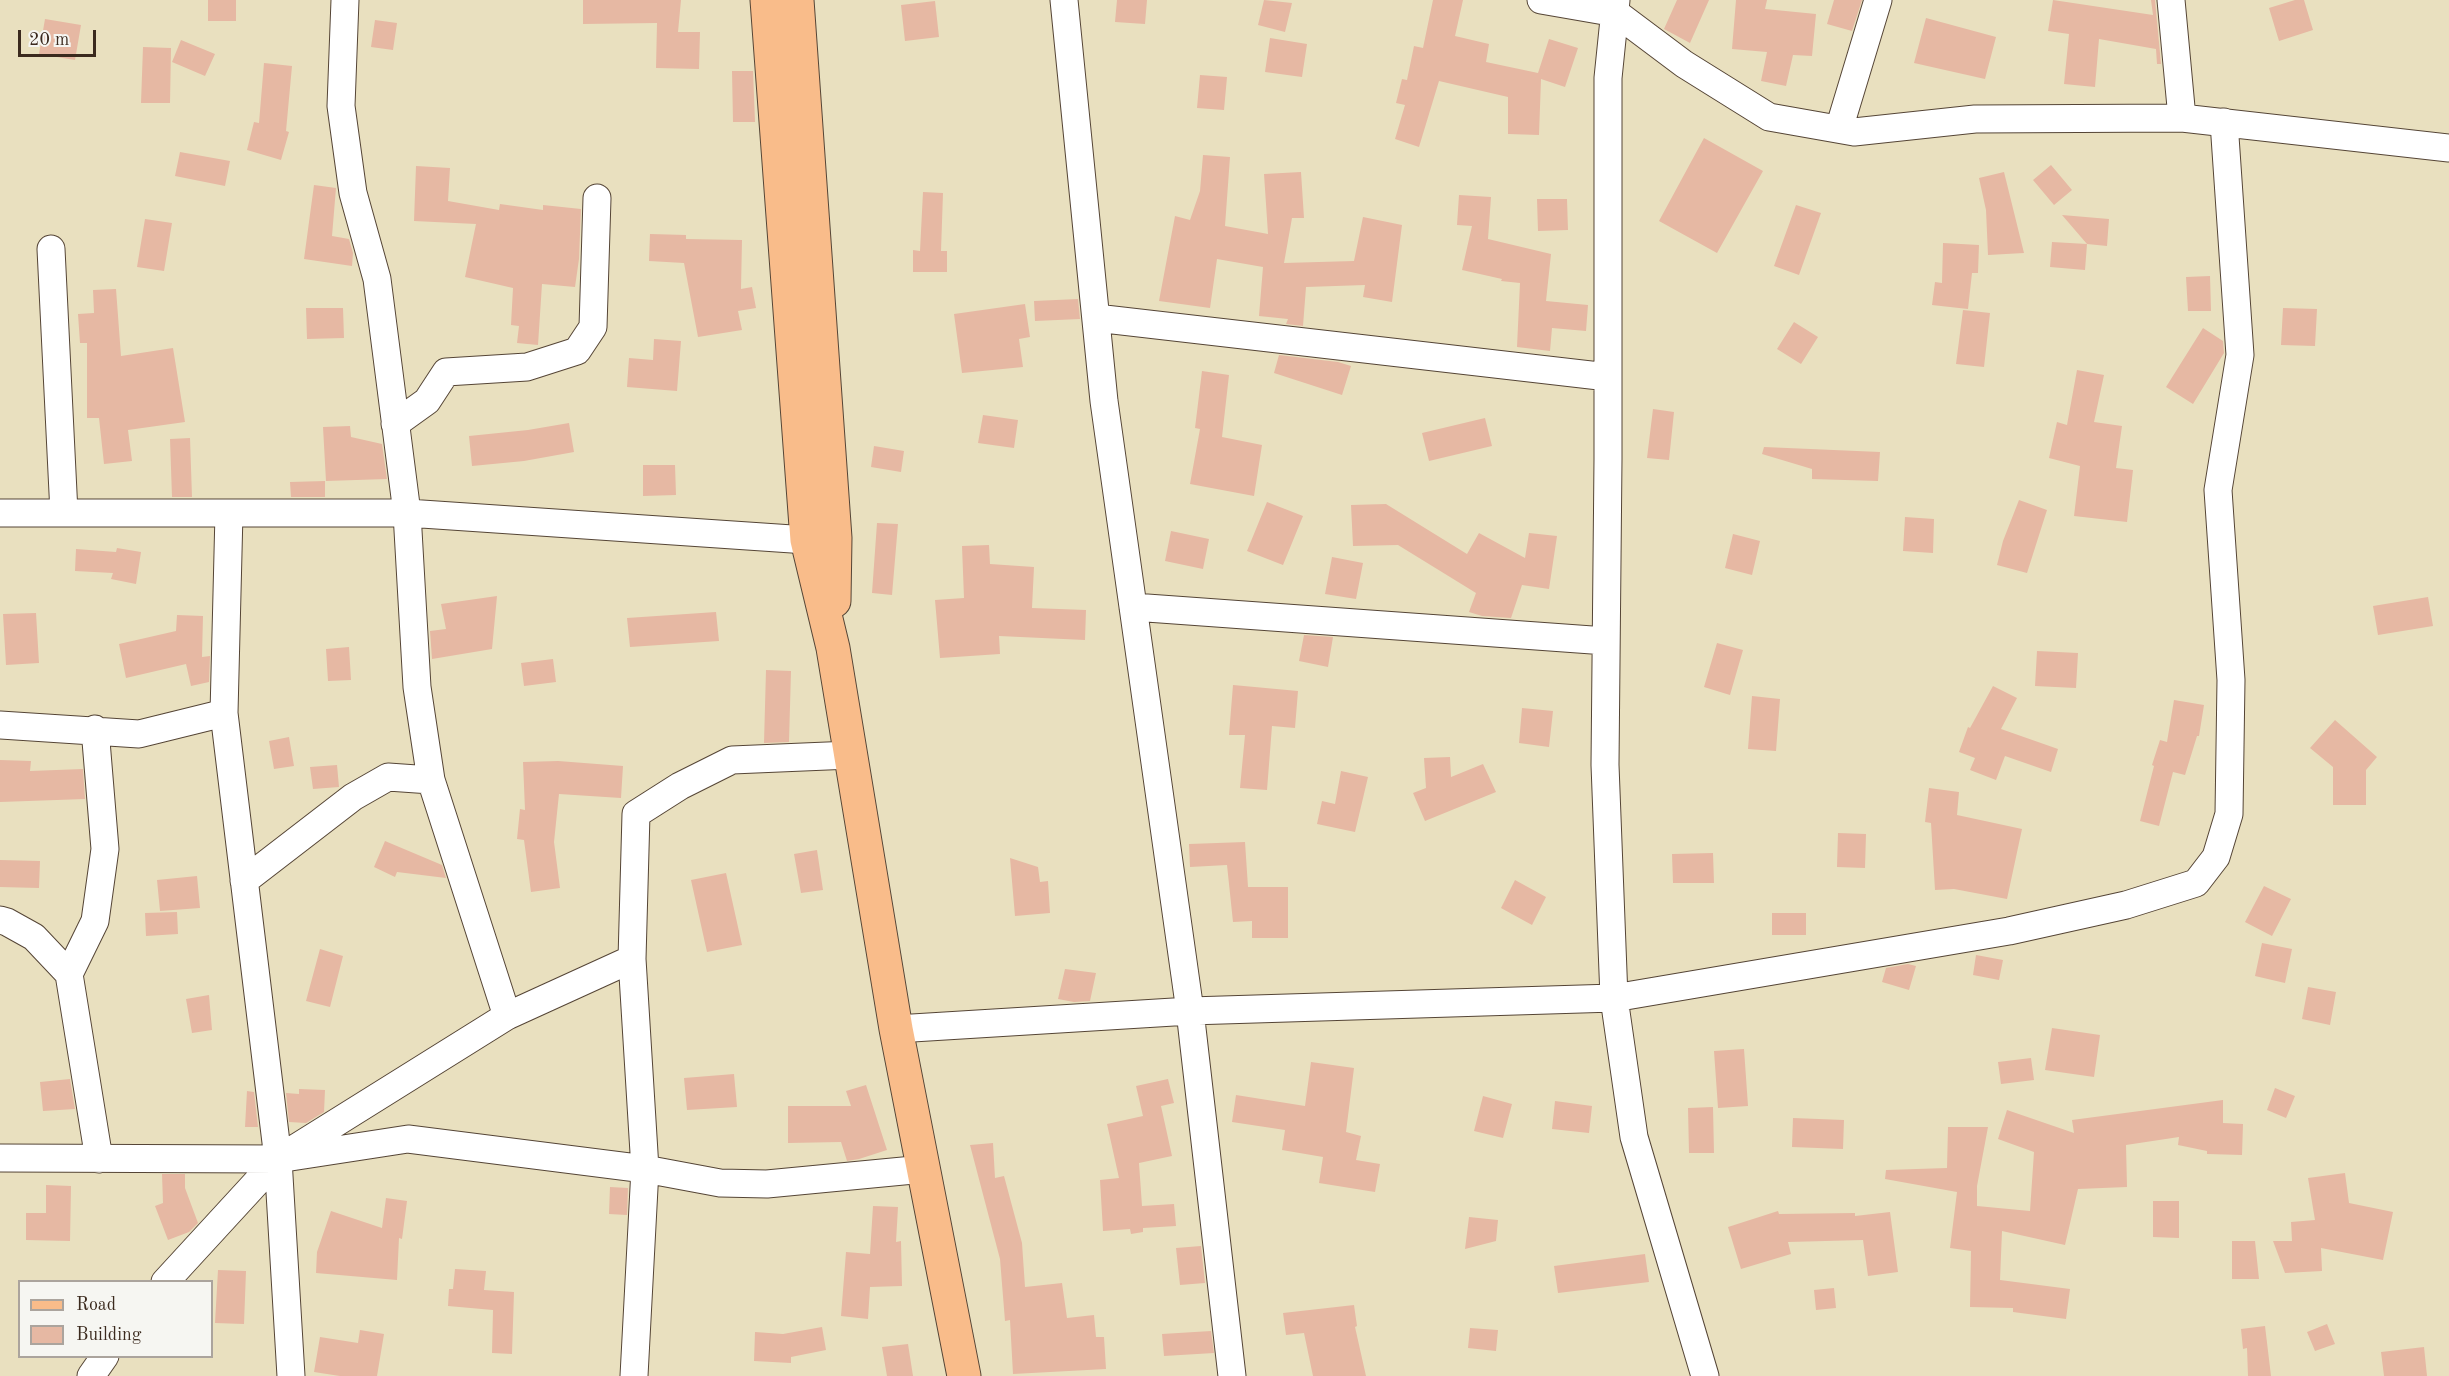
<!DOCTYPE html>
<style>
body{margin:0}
#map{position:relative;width:2449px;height:1376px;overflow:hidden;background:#e9e0bf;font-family:"Old Standard TT",serif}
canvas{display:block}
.legend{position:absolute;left:18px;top:1280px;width:195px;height:78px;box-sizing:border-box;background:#f6f6f2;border:2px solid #aba49d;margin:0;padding:8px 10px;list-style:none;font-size:18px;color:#3b2a1e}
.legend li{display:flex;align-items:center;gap:12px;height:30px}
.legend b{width:30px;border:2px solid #aba49d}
.scale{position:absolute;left:18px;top:30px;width:78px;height:27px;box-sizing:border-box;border:3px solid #3b2a1e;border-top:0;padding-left:8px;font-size:18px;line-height:21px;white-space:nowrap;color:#3b2a1e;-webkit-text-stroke:4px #f6f6f2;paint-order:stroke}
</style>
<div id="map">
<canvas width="2449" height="1376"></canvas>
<ul class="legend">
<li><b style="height:8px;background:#f9bc8a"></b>Road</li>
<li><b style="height:16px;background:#e6b8a3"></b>Building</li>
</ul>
<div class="scale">20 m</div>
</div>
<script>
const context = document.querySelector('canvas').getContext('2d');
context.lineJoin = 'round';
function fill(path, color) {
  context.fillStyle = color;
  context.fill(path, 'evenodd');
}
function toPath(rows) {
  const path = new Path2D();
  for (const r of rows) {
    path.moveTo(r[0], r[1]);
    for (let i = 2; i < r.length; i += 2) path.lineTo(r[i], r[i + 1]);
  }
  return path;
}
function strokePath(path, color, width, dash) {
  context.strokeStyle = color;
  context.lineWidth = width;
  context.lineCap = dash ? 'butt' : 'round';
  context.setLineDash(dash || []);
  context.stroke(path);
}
fill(toPath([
 [208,0,236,0,236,21,208,21],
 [583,0,681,0,678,32,700,32,699,69,656,68,657,23,583,24],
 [1117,0,1147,0,1145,24,1115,22],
 [1264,0,1292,3,1285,32,1258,25],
 [1433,0,1463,0,1455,36,1489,44,1486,62,1538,73,1549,39,1578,48,1565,87,1541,79,1539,135,1508,134,1508,97,1439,81,1419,147,1395,139,1405,105,1396,103,1402,79,1407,80,1414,46,1423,48],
 [1677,0,1709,0,1690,43,1664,29],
 [1736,0,1767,0,1765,9,1816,14,1812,56,1793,55,1786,86,1761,81,1767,52,1732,49],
 [1834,0,1862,0,1852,31,1827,24],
 [2053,0,2153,15,2151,0,2155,0,2161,64,2157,64,2156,49,2099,39,2095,87,2064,84,2069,34,2048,31],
 [2295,0,2304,0,2313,30,2279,41,2269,8],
 [935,1,939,37,905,41,901,5],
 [1926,18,1996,37,1985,79,1914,63],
 [45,19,81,25,75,60,39,54],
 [375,20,397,23,393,50,371,47],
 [1270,38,1307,44,1302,77,1265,72],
 [181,40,215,54,205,76,172,62],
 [143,47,171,48,170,103,141,103],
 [264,63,292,66,286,131,289,132,281,160,247,150,254,122,259,123],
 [732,71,753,71,755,122,733,122],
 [1200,75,1227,77,1224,110,1197,108],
 [1704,138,1763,171,1717,253,1659,221],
 [180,152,230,161,225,186,175,176],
 [1203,155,1230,157,1225,226,1268,234,1264,174,1301,172,1304,218,1292,218,1284,263,1354,261,1363,217,1402,225,1392,302,1363,297,1365,285,1306,287,1303,326,1286,324,1288,319,1259,316,1263,267,1217,259,1210,308,1159,301,1175,216,1190,220,1200,191],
 [2051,165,2072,190,2054,205,2033,180],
 [416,166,450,168,448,201,499,210,500,204,543,210,543,205,581,209,579,259,575,287,542,284,538,345,517,343,519,326,511,325,513,288,465,277,476,224,414,221],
 [2004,172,2024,253,1988,255,1986,210,1979,178],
 [314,185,336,188,332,236,349,239,353,253,352,266,304,259],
 [923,192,943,193,941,251,947,251,947,272,913,272,913,250,920,251],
 [1459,195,1491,197,1488,239,1551,254,1546,301,1588,305,1586,331,1552,328,1550,351,1517,347,1520,283,1501,281,1502,279,1462,270,1472,226,1457,225],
 [1537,199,1567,199,1568,230,1538,231],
 [1796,205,1821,213,1799,275,1774,266],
 [2062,215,2109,219,2107,246,2087,244],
 [145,219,172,223,164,271,137,267],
 [650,234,686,235,686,239,742,240,741,289,752,287,756,308,738,311,742,330,698,337,684,263,649,261],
 [2052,242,2087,244,2085,270,2050,267],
 [1943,243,1979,245,1978,273,1972,273,1968,309,1932,305,1935,282,1942,283],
 [2210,276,2211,311,2188,311,2186,277],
 [116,289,121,356,173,348,185,422,128,430,132,461,104,464,99,418,87,418,87,343,80,343,78,314,94,313,93,290],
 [1078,299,1080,319,1035,321,1034,301],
 [1025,304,1030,337,1019,339,1023,367,962,373,954,314],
 [306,308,343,308,344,338,307,339],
 [2283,308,2317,309,2315,346,2281,345],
 [1963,310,1990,313,1984,367,1956,364],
 [1794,322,1818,337,1801,364,1777,349],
 [2203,328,2223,341,2224,353,2193,404,2166,387],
 [654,339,681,341,677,391,627,387,629,358,653,360],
 [1279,355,1338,362,1351,366,1342,395,1274,373],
 [2077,370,2104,375,2094,422,2122,426,2116,468,2133,470,2127,522,2074,516,2080,466,2049,458,2057,422,2067,425],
 [1202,371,1229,375,1222,437,1262,445,1254,496,1190,484,1200,429,1195,428],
 [1653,409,1674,412,1669,460,1647,458],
 [983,415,1018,420,1014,448,978,443],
 [1485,418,1492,446,1429,461,1422,433],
 [569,423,574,452,524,461,472,466,469,436,528,430],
 [350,426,351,437,382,444,387,479,326,481,323,427],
 [190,438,192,497,172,497,170,439],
 [874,446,904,451,901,472,871,467],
 [1764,447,1880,452,1878,481,1812,479,1812,469,1762,454],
 [643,465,675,465,676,495,643,496],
 [325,481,325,497,291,497,290,482],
 [2019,500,2047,510,2027,573,1997,565,2003,541],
 [1267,502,1303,516,1283,565,1247,551],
 [1386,504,1467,554,1479,533,1525,558,1529,533,1557,536,1549,589,1522,585,1511,618,1482,616,1469,612,1476,593,1398,545,1353,546,1351,505],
 [1905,517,1934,519,1933,553,1903,551],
 [877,523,898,524,892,595,872,593],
 [1171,531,1209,539,1203,569,1165,561],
 [1733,534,1760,541,1752,575,1725,568],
 [989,545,990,564,1034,567,1032,608,1086,610,1085,640,999,636,1000,654,940,658,935,600,964,598,962,546],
 [117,548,141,552,136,584,111,579,113,573,75,571,76,549,116,552],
 [1332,557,1363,563,1356,599,1325,594],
 [497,596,492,649,432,659,430,631,446,629,441,604],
 [2428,597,2433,626,2378,635,2373,606],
 [716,612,719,641,630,647,627,618],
 [36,613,39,663,6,665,3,614],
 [177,615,203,616,202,657,210,656,209,682,191,686,186,664,126,678,119,644,176,631],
 [1304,635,1333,637,1328,667,1299,661],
 [1717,643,1743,650,1730,695,1704,687],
 [349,647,351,680,328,681,326,649],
 [2037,651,2078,653,2076,688,2035,686],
 [553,659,556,682,524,686,521,663],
 [766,670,791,671,789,742,764,743],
 [1233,685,1298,691,1295,728,1272,726,1267,790,1240,788,1245,735,1229,735],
 [1993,686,2017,698,2001,729,2058,749,2051,772,2005,756,1996,780,1970,770,1975,758,1959,752,1968,727,1970,728],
 [1752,696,1780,699,1776,751,1748,749],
 [2174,700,2204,705,2199,736,2197,736,2185,775,2173,772,2159,826,2140,821,2154,766,2152,765,2160,740,2167,742],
 [1522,708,1553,711,1549,747,1519,743],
 [2335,720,2377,757,2366,770,2366,805,2333,805,2333,767,2310,748],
 [289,737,294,766,274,769,269,741],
 [1450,757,1451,777,1483,764,1496,792,1425,821,1413,793,1426,788,1424,758],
 [0,760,31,761,30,771,83,769,85,799,0,802],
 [558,761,623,766,621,798,559,794,554,842,560,888,531,892,524,840,517,839,520,809,525,810,523,762],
 [337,765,339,787,313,789,310,767],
 [1341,771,1368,777,1355,832,1317,824,1322,801,1335,804],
 [1929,788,1959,792,1957,815,2022,829,2007,899,1954,889,1935,890,1931,823,1925,822],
 [1838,833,1866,834,1865,868,1837,867],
 [385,841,442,865,446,878,397,872,395,877,374,867],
 [1245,842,1248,887,1288,887,1288,938,1252,938,1252,921,1233,922,1227,865,1190,867,1189,844],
 [817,850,823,890,801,893,794,854],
 [1713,853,1714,883,1673,883,1672,854],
 [1010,858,1038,867,1040,882,1048,881,1050,913,1015,916],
 [0,860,40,861,39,888,0,887],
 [726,873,742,945,707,952,691,880],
 [197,876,200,908,160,911,157,880],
 [1515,880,1546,897,1532,925,1501,908],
 [2264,886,2291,899,2272,936,2245,922],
 [177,912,178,934,146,936,145,913],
 [1772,913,1806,913,1806,935,1772,935],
 [2262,943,2292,949,2285,983,2255,976],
 [320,949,343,956,330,1007,306,1001],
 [1976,955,2003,960,1999,980,1973,975],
 [1908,964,1916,966,1909,990,1882,982,1886,968],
 [1065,969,1096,973,1090,1001,1074,1002,1058,999],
 [2308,987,2336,992,2330,1025,2302,1019],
 [209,995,212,1030,192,1033,186,999],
 [2052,1028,2100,1035,2094,1077,2045,1070],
 [1744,1049,1748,1106,1718,1108,1714,1051],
 [2031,1058,2034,1080,2001,1084,1998,1062],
 [1311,1062,1354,1068,1346,1132,1361,1136,1356,1160,1380,1164,1375,1192,1319,1183,1323,1157,1282,1150,1285,1130,1232,1122,1236,1095,1305,1106],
 [734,1074,737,1107,687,1110,684,1078],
 [70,1079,75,1109,43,1111,40,1082],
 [1168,1079,1174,1103,1161,1106,1172,1156,1139,1163,1142,1206,1174,1204,1176,1226,1143,1228,1143,1232,1131,1234,1130,1229,1103,1231,1100,1180,1119,1178,1107,1124,1143,1116,1136,1086],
 [866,1085,887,1150,859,1159,847,1161,841,1142,788,1143,788,1106,851,1106,846,1091],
 [2275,1088,2295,1096,2286,1118,2267,1110],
 [299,1089,325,1090,324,1112,306,1123,289,1122,286,1093,299,1094],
 [247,1091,254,1092,258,1127,245,1127],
 [1483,1096,1512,1104,1503,1138,1474,1131],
 [2223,1100,2223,1123,2243,1124,2242,1155,2207,1154,2207,1151,2178,1145,2179,1137,2126,1145,2127,1187,2078,1189,2065,1245,2002,1231,2000,1280,2070,1289,2066,1319,2013,1312,2013,1308,1970,1307,1971,1251,1950,1248,1957,1192,1885,1179,1886,1170,1947,1168,1948,1127,1988,1127,1977,1186,1977,1206,2030,1211,2034,1152,1998,1139,2007,1110,2074,1133,2072,1120],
 [1555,1101,1592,1106,1589,1133,1552,1129],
 [1713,1107,1714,1153,1689,1153,1688,1108],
 [1793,1118,1844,1120,1843,1149,1792,1147],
 [993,1143,995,1178,1004,1176,1022,1243,1025,1287,1062,1283,1067,1318,1094,1315,1096,1337,1104,1337,1106,1369,1013,1374,1010,1320,1005,1321,1000,1259,970,1145],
 [2345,1173,2349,1203,2393,1212,2383,1260,2321,1248,2322,1271,2285,1273,2273,1241,2292,1241,2291,1222,2315,1220,2308,1178],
 [162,1174,185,1174,185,1188,198,1223,189,1232,168,1240,155,1206,163,1203],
 [46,1185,71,1186,70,1241,26,1240,26,1213,46,1213],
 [610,1187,628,1188,627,1215,609,1214],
 [386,1198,407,1201,402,1239,399,1238,397,1280,316,1273,317,1252,331,1211,382,1228],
 [2153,1201,2179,1201,2179,1238,2153,1237],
 [873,1206,898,1207,896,1242,901,1241,902,1286,870,1287,868,1319,841,1316,846,1252,870,1254],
 [1778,1211,1779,1214,1855,1213,1855,1216,1890,1212,1898,1272,1868,1276,1863,1240,1788,1242,1791,1254,1741,1269,1728,1227],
 [1469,1217,1498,1220,1496,1241,1465,1249],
 [2232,1241,2255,1241,2259,1279,2232,1279],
 [1201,1246,1205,1283,1180,1285,1176,1248],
 [1645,1254,1649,1282,1558,1293,1554,1266],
 [455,1269,486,1271,484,1290,514,1292,512,1354,492,1353,493,1310,448,1306,449,1289,453,1289],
 [218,1270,246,1271,244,1324,215,1323],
 [1834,1288,1836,1308,1816,1310,1814,1290],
 [1354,1305,1357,1326,1355,1327,1366,1376,1313,1376,1304,1333,1286,1335,1283,1313],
 [2327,1324,2335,1344,2315,1351,2307,1332],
 [2265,1326,2271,1376,2248,1376,2247,1348,2243,1349,2241,1329],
 [822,1327,826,1350,791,1357,791,1363,754,1361,755,1332,783,1334],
 [1470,1328,1498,1330,1496,1351,1468,1348],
 [360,1330,384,1334,377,1376,340,1376,314,1372,320,1337,358,1343],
 [1211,1331,1214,1353,1164,1356,1162,1334],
 [908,1344,913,1376,887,1376,882,1347],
 [2424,1347,2427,1376,2384,1376,2381,1352]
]), '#e6b8a3');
const minor = toPath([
 [345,0,341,106,353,193,377,279,407,513,417,687,431,780,507,1016],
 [1064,0,1104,401,1190,1011,1232,1376],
 [1541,0,1616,13,1684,64,1769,117,1854,132,1975,119,2182,118,2449,148],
 [1616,0,1608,78,1608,459,1605,765,1614,998,1634,1137,1705,1376],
 [2171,0,2182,118],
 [1839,129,1878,0],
 [51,249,64,513],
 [1096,318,1608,377],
 [395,424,427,401,446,372,527,367,577,351,593,327,597,198],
 [0,513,407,513,807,540,825,539],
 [229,513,224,713,278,1159,291,1376],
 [1133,607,1606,641],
 [0,725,139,734,224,713],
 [244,881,353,797,388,777,431,780],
 [0,920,7,922,34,937,69,974,99,1159],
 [69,974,95,921,105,849,95,729],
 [896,1029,1190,1011,1614,998,2009,931,2126,905,2196,883,2216,857,2229,814,2231,680,2218,490,2240,355,2224,122],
 [0,1158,278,1159,408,1139,645,1169,720,1183,767,1184,924,1169],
 [165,1282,278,1159,507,1016,632,959],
 [91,1376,105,1356],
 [634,1376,645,1169,632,959,636,814,680,786,732,760,851,755]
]);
const major = toPath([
 [767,0,807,540,833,648,896,1029,964,1376],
 [797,0,835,538,834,601]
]);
strokePath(minor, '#554536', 29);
strokePath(major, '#554536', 35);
strokePath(minor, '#fff', 27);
strokePath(major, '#f9bc8a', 33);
</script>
